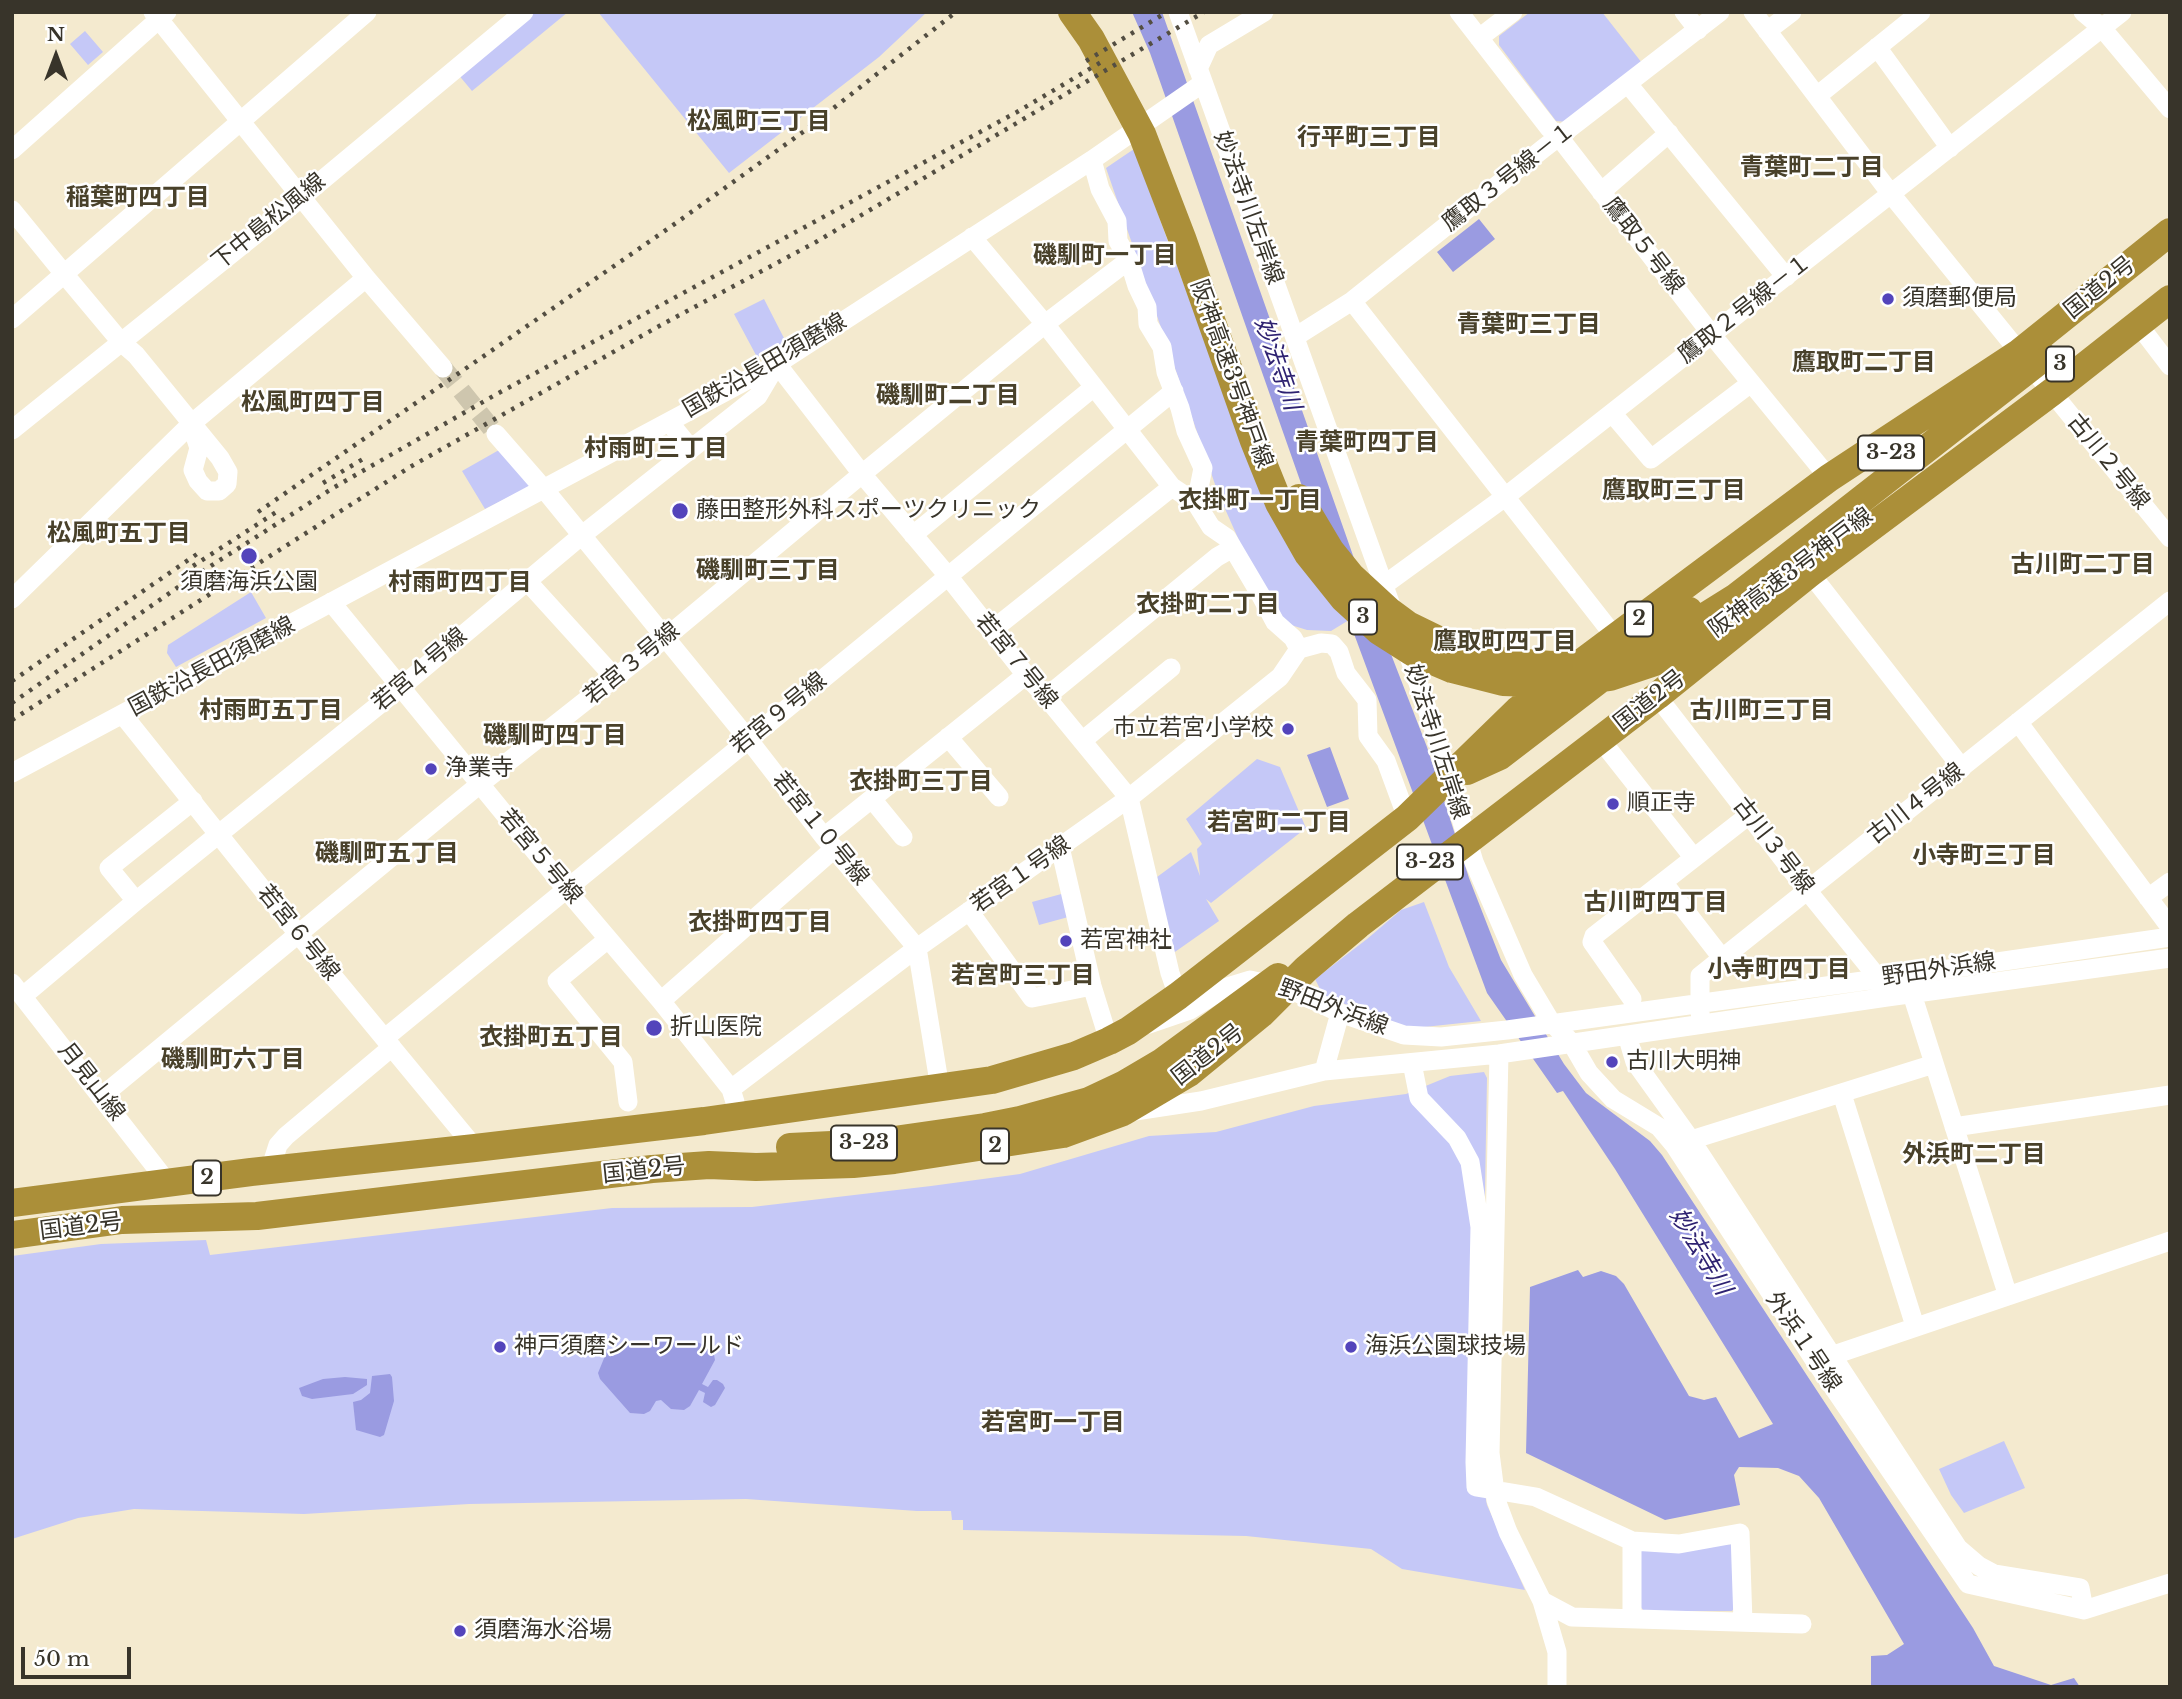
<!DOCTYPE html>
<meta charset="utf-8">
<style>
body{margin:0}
#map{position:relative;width:2182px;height:1699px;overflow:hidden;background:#f4eacf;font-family:"Libre Baskerville",serif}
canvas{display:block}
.frame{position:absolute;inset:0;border:14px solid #38342a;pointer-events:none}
.north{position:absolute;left:21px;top:21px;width:70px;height:70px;-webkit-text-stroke:5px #fff;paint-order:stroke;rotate:0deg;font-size:19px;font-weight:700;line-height:28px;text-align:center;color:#38342a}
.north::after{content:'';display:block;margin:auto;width:24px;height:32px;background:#38342a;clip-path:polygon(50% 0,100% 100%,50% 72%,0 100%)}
.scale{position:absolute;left:21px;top:1647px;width:110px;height:32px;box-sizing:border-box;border:4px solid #38342a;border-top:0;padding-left:9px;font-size:21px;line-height:24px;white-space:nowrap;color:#38342a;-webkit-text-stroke:5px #fff;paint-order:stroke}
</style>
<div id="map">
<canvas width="2182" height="1699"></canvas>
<div class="frame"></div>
<div class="north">N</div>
<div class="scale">50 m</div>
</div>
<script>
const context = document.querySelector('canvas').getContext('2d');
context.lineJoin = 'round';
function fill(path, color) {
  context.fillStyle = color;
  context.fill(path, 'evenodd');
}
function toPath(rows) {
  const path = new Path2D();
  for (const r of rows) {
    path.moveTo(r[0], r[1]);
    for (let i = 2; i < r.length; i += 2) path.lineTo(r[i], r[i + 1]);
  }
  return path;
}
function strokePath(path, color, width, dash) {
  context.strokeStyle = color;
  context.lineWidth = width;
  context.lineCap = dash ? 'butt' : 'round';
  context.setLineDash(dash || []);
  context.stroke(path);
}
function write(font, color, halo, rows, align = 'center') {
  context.font = font + ' "Libre Baskerville","Noto Sans JP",serif';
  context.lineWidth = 5;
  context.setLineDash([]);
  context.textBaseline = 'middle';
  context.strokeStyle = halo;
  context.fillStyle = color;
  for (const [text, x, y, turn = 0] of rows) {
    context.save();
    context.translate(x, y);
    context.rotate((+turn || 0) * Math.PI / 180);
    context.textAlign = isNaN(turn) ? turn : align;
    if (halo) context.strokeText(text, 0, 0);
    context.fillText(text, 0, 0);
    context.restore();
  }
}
fill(toPath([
 [531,12,568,12,472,91,457,73],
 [598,12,927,12,879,57,729,173],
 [1530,12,1602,12,1642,63,1567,122,1556,121,1499,45,1499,36],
 [85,31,103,52,88,65,70,44],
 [1134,149,1245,451,1349,620,1331,631,1307,630,1291,625,1278,614,1249,563,1218,493,1106,168],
 [764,299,786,342,757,357,734,314],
 [499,450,531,486,485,509,462,471],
 [251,592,266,618,176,667,167,653,168,645],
 [1257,759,1280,767,1306,828,1211,903,1206,899,1219,921,1172,954,1157,877,1191,852,1200,876,1197,849,1202,844,1186,819],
 [1065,893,1072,916,1039,925,1032,902],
 [1424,902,1449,967,1481,1021,1405,1029,1323,995,1315,979,1367,939,1401,910],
 [1484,1072,1487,1078,1480,1466,1487,1505,1525,1590,1402,1569,1371,1549,1246,1536,963,1530,963,1520,952,1520,951,1511,917,1511,746,1499,469,1504,304,1514,134,1509,78,1518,12,1539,12,1256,101,1244,206,1240,210,1255,612,1208,752,1207,931,1186,1020,1174,1149,1136,1216,1132,1314,1106,1406,1094,1450,1076],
 [2004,1441,2025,1488,1964,1513,1951,1495,1939,1469],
 [1734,1544,1735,1607,1732,1611,1644,1611,1639,1605,1639,1549]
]), '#c5c8f7');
fill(toPath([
 [1132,12,1162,12,1356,564,1427,747,1469,878,1501,960,1564,1064,1586,1093,1650,1141,1662,1155,1973,1628,1994,1666,2051,1685,2074,1678,2080,1687,1871,1687,1871,1656,1887,1655,1904,1644,1819,1498,1799,1476,1778,1468,1739,1467,1734,1475,1740,1505,1665,1520,1526,1453,1530,1287,1578,1270,1583,1277,1601,1271,1616,1276,1624,1284,1689,1396,1704,1400,1716,1397,1739,1438,1773,1424,1615,1169,1563,1091,1557,1093,1487,993,1350,623,1150,53],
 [1479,219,1495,239,1453,272,1437,252],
 [1330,747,1349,799,1327,807,1307,755],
 [663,1342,697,1342,713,1349,715,1360,702,1384,708,1387,713,1380,717,1380,723,1384,725,1388,715,1405,711,1407,703,1402,705,1393,699,1390,690,1406,684,1410,671,1409,661,1400,656,1401,650,1411,644,1414,630,1413,600,1379,598,1373,607,1351,629,1345],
 [390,1374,392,1377,394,1401,384,1435,380,1437,356,1430,353,1402,361,1400,370,1393,372,1376],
 [345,1377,367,1379,367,1385,353,1394,312,1399,302,1396,299,1388,323,1379]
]), '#9a9be1');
strokePath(toPath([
 [443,368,496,434]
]), '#cec6ae', 19, [19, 10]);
strokePath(toPath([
 [153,12,366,278,443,368],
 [1178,12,1393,611],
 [1459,12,1549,128,1559,137,1712,335,1829,478],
 [1684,12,1698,30],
 [1753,12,1891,194,2170,538],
 [2083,12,2102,28,2170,109],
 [1767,31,1792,12],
 [1479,38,1513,12],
 [1877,47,1950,148],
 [1198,69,1209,45,1264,12],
 [1628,84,1786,277],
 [1817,96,1921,12],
 [12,150,167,12],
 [1092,160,1100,189,1117,221,1118,241,1129,260,1137,286,1147,307,1148,324,1162,347,1166,372,1180,408,1186,431,1203,468,1196,503],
 [1601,192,1669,133],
 [12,210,65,275,121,342,136,355,220,458,228,472,227,484,219,491,207,491,198,481,193,470,199,448,191,424],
 [972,237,1045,324,1172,487,1196,503,1211,527,1227,538,1260,594,1275,622,1293,638,1299,649],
 [1352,301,1615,637],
 [12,319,367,12],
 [2138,324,2170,366],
 [1295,337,1352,301,1544,148,1720,12],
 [1612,413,1651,459,1751,383],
 [669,422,691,449],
 [12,430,302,197,524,12],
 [496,434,544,489,748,739,824,837,917,948,940,1088],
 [913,535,1094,387],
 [1810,573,1962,768],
 [527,581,615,678],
 [1384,585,1505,497,2122,12],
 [12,599,191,424,366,278],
 [331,602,565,888,661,1001,731,1089,735,1102],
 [991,631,1172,487],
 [1404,642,1438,742,1474,862,1523,975,1551,1022,1571,1042,1589,1073,1613,1099,1659,1127,1675,1146,1815,1361,1968,1584,2084,1610,2170,1583],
 [1299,649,1321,643,1332,644,1339,652,1346,673,1367,700,1368,736,1386,761,1407,818],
 [1657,696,1806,889,1879,979,1883,988],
 [1046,697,1217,557,1231,549],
 [123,715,299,935,475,1148],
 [2018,722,2170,927],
 [948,737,999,797],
 [1600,739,1694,858],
 [1082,741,1171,668],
 [12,773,777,364,1092,160,1203,83],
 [872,799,903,837],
 [824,837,1026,675],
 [1060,847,1092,986,1109,1041],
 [1663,882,1722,958],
 [2148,898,2170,882],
 [136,901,109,868,193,801],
 [969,911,1032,998,1092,986],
 [608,939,557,981,623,1062,628,1102],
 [12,983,168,1183],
 [1912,994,2008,1296],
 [23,996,136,901,401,687,581,536,758,396,777,364,862,474,948,576,1026,675,1046,697,1129,798,1170,973,1178,996],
 [1632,999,1592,942,1594,936,1749,815],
 [661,1001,835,848],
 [1700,1013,1700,976,2170,601],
 [1149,1024,1190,1010,1227,987,1250,980,1287,988,1340,1013,1404,1035,1441,1037,1507,1030,1921,973,2170,937],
 [1627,1035,1635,1062,1691,1140,1958,1548,1979,1566,1994,1574,2080,1588,2084,1610],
 [385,1038,1174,391],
 [1499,1054,1490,1453,1496,1500,1508,1532,1542,1601,1557,1652,1557,1687],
 [1412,1063,1419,1098,1457,1138,1470,1162,1480,1227,1475,1462,1476,1487,1536,1497,1632,1541,1679,1544,1740,1533,1743,1622],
 [1324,1071,1340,1013],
 [731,1089,917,948,1129,798,1280,677,1299,649],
 [1842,1094,1915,1326],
 [102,1096,480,784,664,639,862,474,1045,324,1129,260],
 [1135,1111,1201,1101,1324,1071,1499,1054,1887,997,2170,958],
 [1954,1127,2170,1095],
 [1691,1140,1934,1064],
 [270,1170,278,1145,286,1136,392,1047],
 [1819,1360,2170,1241],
 [1632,1541,1632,1619],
 [1542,1601,1572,1617,1802,1624]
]), '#fff', 19);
strokePath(toPath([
 [1072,12,1091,39,1142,134,1182,238,1254,441,1279,503,1308,554,1344,599,1379,631,1412,652,1452,669,1503,682,1560,684,1610,677,1661,660,1716,631],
 [1299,498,1330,550,1351,576,1389,611,1408,625,1453,647,1502,661,1551,665,1579,663],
 [1680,632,1736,597,1771,570,2044,357],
 [1467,771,1500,756,1689,611],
 [790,1147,873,1143,985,1127,1020,1120,1089,1101,1123,1085,1162,1062,1278,977],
 [12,1203,251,1172,475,1148,704,1121,992,1080,1074,1056,1109,1041,1128,1031,1178,996,1407,818,1518,710,1829,478,2019,353,2170,232],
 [12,1235,122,1220,257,1216,652,1169,709,1165,756,1167,853,1164,894,1160,1063,1134,1123,1112,1189,1073,1261,1014,1306,969,1358,925,1657,696,1810,573,2052,392,2170,299]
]), '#ab8f39', 28);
strokePath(toPath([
 [1086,61,1167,12],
 [323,483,368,456],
 [258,512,669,228,803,132,956,12],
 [193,566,281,509],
 [12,681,200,552],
 [12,703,184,583,333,488,495,395,1017,112,1103,61],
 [12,720,410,467,661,325,816,242,1204,12]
]), '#534e42', 4.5, [3.5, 7]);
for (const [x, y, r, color] of [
 [1888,299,7,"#5344bb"],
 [680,511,9,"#5344bb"],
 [249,556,9,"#5344bb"],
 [1288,729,7,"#5344bb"],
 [431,769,7,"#5344bb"],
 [1613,804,7,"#5344bb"],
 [1066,941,7,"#5344bb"],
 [654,1028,9,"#5344bb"],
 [1612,1062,7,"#5344bb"],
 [500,1347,7,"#5344bb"],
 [1351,1347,7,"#5344bb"],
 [460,1631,7,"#5344bb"]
]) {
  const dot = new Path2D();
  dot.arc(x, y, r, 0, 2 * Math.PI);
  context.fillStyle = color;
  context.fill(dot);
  strokePath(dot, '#fff', 2.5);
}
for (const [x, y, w] of [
 [2060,364,28],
 [1891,453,66],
 [1363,617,28],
 [1639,619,28],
 [1430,862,66],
 [864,1143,66],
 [995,1146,28],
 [207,1178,28]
]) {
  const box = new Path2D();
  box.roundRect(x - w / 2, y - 17.5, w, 35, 5);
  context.fillStyle = '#fff';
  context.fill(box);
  strokePath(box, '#38342a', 2);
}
write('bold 21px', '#38342a', null, [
 ["3",2060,364],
 ["3-23",1891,453],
 ["3",1363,617],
 ["2",1639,619],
 ["3-23",1430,862],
 ["3-23",864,1143],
 ["2",995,1146],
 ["2",207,1178]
]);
write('23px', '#38342a', '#fff', [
 ["鷹取３号線－１",1509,177,-38],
 ["妙法寺川左岸線",1248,208,70],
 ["下中島松風線",269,222,-39],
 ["鷹取５号線",1643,246,52],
 ["国道2号",2100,288,-39],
 ["鷹取２号線－１",1745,309,-38],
 ["国鉄沿長田須磨線",765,366,-30],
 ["阪神高速3号神戸線",1231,374,70],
 ["古川２号線",2108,462,51],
 ["阪神高速3号神戸線",1791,573,-37],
 ["若宮７号線",1016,661,51],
 ["若宮３号線",632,664,-39],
 ["国鉄沿長田須磨線",212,667,-28],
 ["若宮４号線",420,670,-40],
 ["国道2号",1650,701,-38],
 ["若宮９号線",779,714,-39],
 ["妙法寺川左岸線",1436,742,72],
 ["古川４号線",1916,804,-38],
 ["若宮１０号線",820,829,51],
 ["古川３号線",1773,846,52],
 ["若宮５号線",540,857,50],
 ["若宮１号線",1021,875,-35],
 ["若宮６号線",298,933,51],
 ["野田外浜線",1939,970,-8],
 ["野田外浜線",1333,1008,21],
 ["国道2号",1208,1055,-38],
 ["月見山線",91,1082,52],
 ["国道2号",644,1171,-6],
 ["国道2号",81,1227,-7],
 ["外浜１号線",1803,1342,56]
]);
write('23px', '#38342a', '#fff', [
 ["須磨郵便局",1902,299],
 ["藤田整形外科スポーツクリニック",696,511],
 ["須磨海浜公園",249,583,"center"],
 ["市立若宮小学校",1274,729,"right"],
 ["浄業寺",445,769],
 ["順正寺",1627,804],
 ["若宮神社",1080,941],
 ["折山医院",670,1028],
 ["古川大明神",1626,1062],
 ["神戸須磨シーワールド",514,1347],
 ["海浜公園球技場",1365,1347],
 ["須磨海水浴場",474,1631]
], 'left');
write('bold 24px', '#49412a', '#fff', [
 ["松風町三丁目",759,122],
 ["行平町三丁目",1369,138],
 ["青葉町二丁目",1812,168],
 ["稲葉町四丁目",138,198],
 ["磯馴町一丁目",1105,256],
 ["青葉町三丁目",1529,325],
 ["鷹取町二丁目",1864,363],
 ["磯馴町二丁目",948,396],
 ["松風町四丁目",313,403],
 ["青葉町四丁目",1367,443],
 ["村雨町三丁目",656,449],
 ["鷹取町三丁目",1674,491],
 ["衣掛町一丁目",1250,501],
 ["松風町五丁目",119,534],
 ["古川町二丁目",2083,565],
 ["磯馴町三丁目",768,571],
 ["村雨町四丁目",460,583],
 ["衣掛町二丁目",1208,605],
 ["鷹取町四丁目",1505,642],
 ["村雨町五丁目",271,711],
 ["古川町三丁目",1762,711],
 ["磯馴町四丁目",555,736],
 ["衣掛町三丁目",921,782],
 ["若宮町二丁目",1279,823],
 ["磯馴町五丁目",387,854],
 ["小寺町三丁目",1984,856],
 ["古川町四丁目",1656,903],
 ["衣掛町四丁目",760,923],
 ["小寺町四丁目",1779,970],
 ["若宮町三丁目",1023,976],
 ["衣掛町五丁目",551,1038],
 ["磯馴町六丁目",233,1060],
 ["外浜町二丁目",1974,1155],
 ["若宮町一丁目",1053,1423]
]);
write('italic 24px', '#2e2271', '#fff', [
 ["妙法寺川",1277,364,71],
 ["妙法寺川",1700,1252,59]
]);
</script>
